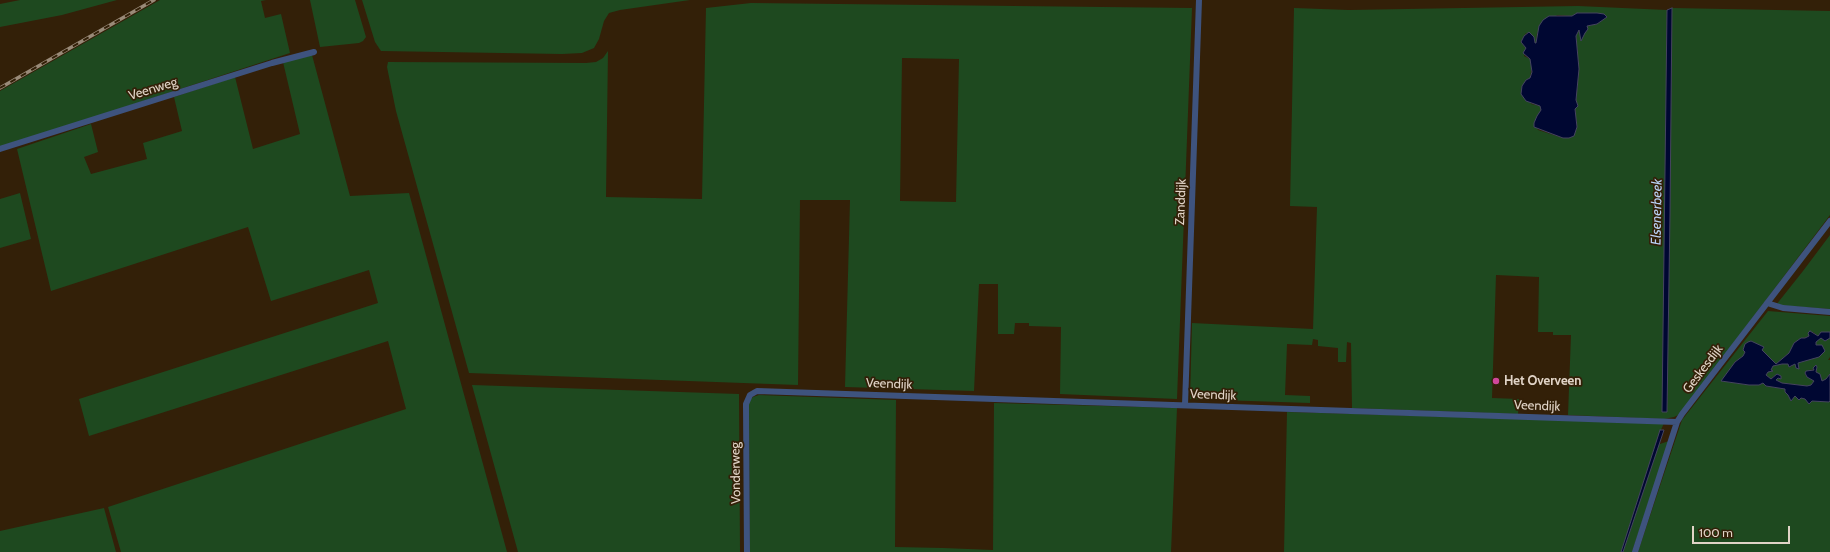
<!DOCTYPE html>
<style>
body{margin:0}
#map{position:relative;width:1830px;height:552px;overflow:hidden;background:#332008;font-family:Cabin,sans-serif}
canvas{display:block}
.scale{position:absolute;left:1692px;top:526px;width:98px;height:18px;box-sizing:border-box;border:2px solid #e1d4c7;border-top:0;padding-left:5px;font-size:12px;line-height:14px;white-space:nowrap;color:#e1d4c7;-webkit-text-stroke:3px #332008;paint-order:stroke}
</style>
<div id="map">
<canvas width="1830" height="552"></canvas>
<div class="scale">100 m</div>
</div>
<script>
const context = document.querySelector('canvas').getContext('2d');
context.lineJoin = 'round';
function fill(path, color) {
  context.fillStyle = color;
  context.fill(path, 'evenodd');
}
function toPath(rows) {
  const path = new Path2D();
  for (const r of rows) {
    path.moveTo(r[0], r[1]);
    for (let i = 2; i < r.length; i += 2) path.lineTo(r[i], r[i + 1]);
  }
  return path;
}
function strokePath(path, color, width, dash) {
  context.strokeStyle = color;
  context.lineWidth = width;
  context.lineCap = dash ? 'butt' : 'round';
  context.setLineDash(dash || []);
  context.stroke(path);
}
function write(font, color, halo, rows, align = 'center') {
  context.font = font + ' Cabin,sans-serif';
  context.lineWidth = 3.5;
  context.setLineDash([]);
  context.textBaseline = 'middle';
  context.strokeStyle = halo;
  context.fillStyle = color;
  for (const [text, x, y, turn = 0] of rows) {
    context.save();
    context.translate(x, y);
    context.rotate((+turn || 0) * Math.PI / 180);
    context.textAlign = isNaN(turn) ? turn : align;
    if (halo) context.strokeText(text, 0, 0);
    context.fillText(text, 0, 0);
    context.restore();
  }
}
fill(toPath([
 [20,0,117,0,62,15,0,27,0,4],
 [160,0,266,0,261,1,265,18,281,14,290,53,0,148,0,91],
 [310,0,355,0,366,37,363,41,359,43,320,47],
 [362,0,690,0,620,10,609,13,604,21,599,39,594,48,582,53,562,54,381,51,375,42],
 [751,3,1192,8,1177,399,1060,394,1061,327,1029,326,1029,323,1015,323,1014,334,998,334,998,284,979,284,974,391,845,387,850,200,800,200,798,385,469,373,396,111,387,67,388,62,586,63,596,62,603,58,608,51,606,197,702,199,706,8],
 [902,58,959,59,956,202,900,201],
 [1578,6,1667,10,1663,412,1667,412,1672,8,1830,11,1830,215,1680,414,1674,417,1664,419,1568,415,1571,335,1553,335,1553,332,1538,332,1539,277,1496,275,1492,398,1519,399,1518,414,1352,408,1351,343,1347,342,1346,362,1338,362,1338,348,1318,346,1318,340,1313,339,1312,345,1287,344,1285,395,1310,396,1310,403,1190,399,1192,323,1313,329,1317,207,1290,206,1294,8,1349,10],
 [1597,13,1607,17,1597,24,1587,26,1581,40,1579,30,1576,36,1579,69,1575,109,1577,127,1563,138,1538,130,1534,123,1541,110,1540,106,1531,104,1526,80,1530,78,1532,65,1530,59,1524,56,1526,48,1521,42,1524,36,1526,33,1534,37,1535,43,1536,43,1537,33,1557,15,1572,16],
 [312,55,350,196,409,193,507,552,121,552,108,507,406,409,388,341,89,436,79,399,378,303,369,270,271,301,248,227,51,291,17,149,91,124,98,152,84,157,91,174,147,159,143,143,182,131,174,97,235,77,253,149,300,134,283,62],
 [20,193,31,239,0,248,0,199],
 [1830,235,1830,309,1776,305,1803,271],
 [1768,311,1830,316,1830,332,1821,332,1818,336,1813,332,1808,333,1809,336,1798,340,1789,353,1776,364,1761,349,1763,348,1751,342,1743,356,1735,362,1722,381,1749,385,1759,385,1763,383,1766,386,1785,389,1791,400,1795,396,1812,401,1830,401,1830,552,1638,552,1682,420],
 [1821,337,1825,340,1830,338,1830,357,1828,360,1830,360,1830,374,1826,379,1822,381,1816,372,1817,369,1809,370,1805,375,1814,381,1811,385,1807,386,1782,383,1776,380,1776,379,1780,379,1774,376,1771,379,1766,375,1768,372,1773,371,1771,370,1773,366,1782,364,1788,364,1791,367,1793,364,1820,355,1824,351,1820,346,1816,345,1816,342],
 [472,385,739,394,740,552,518,552],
 [759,395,896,400,895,547,943,548,993,550,994,403,1177,408,1171,552,750,552,749,401,753,397],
 [1287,412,1664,423,1657,439,1660,444,1669,441,1632,552,1284,552],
 [104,508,116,552,0,552,0,531]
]), '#1e491f');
const water = toPath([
 [1672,8,1670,213,1667,412,1662,412,1667,10,1672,8],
 [1577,13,1597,13,1604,14,1607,17,1597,24,1587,26,1588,29,1585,33,1581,41,1579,30,1576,36,1579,69,1576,100,1578,106,1575,109,1577,127,1574,136,1569,138,1563,138,1534,127,1534,123,1537,116,1541,110,1540,106,1526,101,1521,94,1522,86,1526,80,1530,78,1532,72,1530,59,1523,53,1526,48,1521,42,1524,36,1529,32,1534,37,1535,43,1536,43,1539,26,1543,20,1549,16,1572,16,1577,13],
 [1810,331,1818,336,1821,332,1830,332,1830,338,1825,341,1821,338,1816,342,1816,345,1822,345,1825,351,1819,357,1798,363,1799,369,1796,368,1795,364,1789,367,1788,364,1782,364,1773,366,1771,370,1773,371,1768,372,1766,375,1771,379,1777,374,1781,376,1781,379,1778,378,1776,380,1782,383,1807,386,1811,385,1814,381,1807,377,1805,373,1806,371,1814,370,1813,368,1816,365,1817,367,1816,372,1820,374,1822,381,1826,379,1830,374,1830,401,1829,402,1812,401,1809,404,1805,399,1801,398,1799,400,1795,396,1791,401,1788,395,1785,392,1785,389,1766,386,1763,383,1759,385,1749,385,1721,381,1735,362,1743,356,1745,352,1743,350,1745,344,1748,342,1751,341,1764,347,1762,350,1776,364,1789,353,1794,343,1801,338,1805,338,1809,336,1808,333,1810,331],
 [1660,430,1664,430,1623,552,1621,552,1660,430]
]);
fill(water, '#000732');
strokePath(water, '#44445f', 1);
strokePath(toPath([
 [0,149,272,63,314,52],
 [1767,303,1783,308,1830,312],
 [1185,405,1199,0],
 [747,552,746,404,750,395,757,391,1677,422],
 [1635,552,1677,422,1682,414,1830,221]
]), '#3e537e', 6);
const rail = toPath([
 [0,88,154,0]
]);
strokePath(rail, '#998a78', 3.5);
strokePath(rail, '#332008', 2, [6]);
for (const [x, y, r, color] of [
 [1496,381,4,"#d1479c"]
]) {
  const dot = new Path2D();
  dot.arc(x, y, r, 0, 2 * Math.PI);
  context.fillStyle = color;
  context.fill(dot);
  strokePath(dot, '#332008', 1.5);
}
write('13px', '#e1d4c7', '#332008', [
 ["Veenweg",153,89,-17],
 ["Zanddijk",1181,202,-88],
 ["Geskesdijk",1703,369,-53],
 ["Veendijk",889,384,2],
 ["Veendijk",1213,395,2],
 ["Veendijk",1537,406,2],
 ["Vonderweg",736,473,-91]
]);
write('bold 13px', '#e1d4c7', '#332008', [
 ["Het Overveen",1504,381]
], 'left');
write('italic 14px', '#b9d0f4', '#332008', [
 ["Elsenerbeek",1657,212,-89]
]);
</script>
